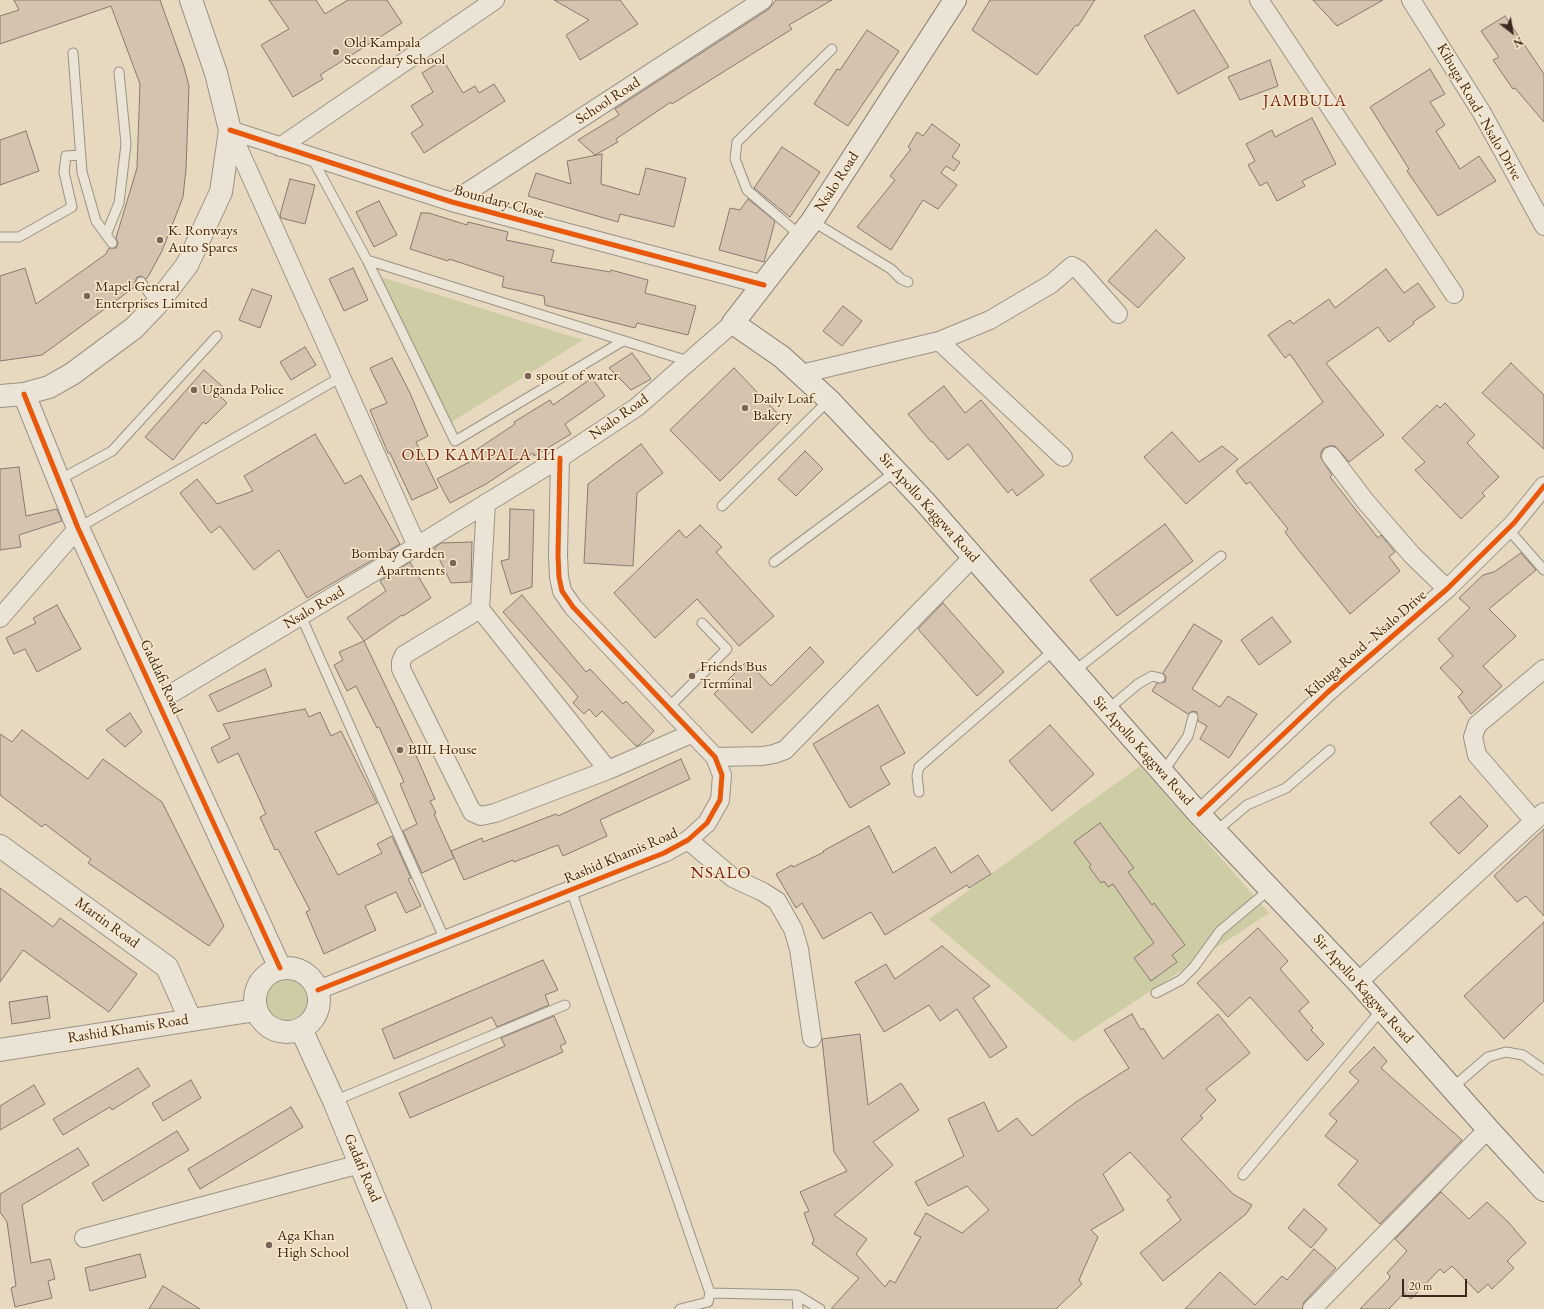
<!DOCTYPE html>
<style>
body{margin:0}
#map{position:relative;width:1544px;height:1309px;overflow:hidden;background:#e7d9c0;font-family:"EB Garamond",serif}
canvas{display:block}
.north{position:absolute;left:1492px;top:12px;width:40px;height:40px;-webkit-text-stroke:3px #fae9cb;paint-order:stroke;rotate:149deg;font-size:11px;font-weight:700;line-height:16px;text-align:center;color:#3e2820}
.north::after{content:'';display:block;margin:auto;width:14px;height:18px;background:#3e2820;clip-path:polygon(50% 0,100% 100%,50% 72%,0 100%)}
.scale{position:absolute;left:1402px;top:1279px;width:65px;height:18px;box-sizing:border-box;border:2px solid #3e2820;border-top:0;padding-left:5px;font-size:12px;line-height:14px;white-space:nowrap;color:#3e2820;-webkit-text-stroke:3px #fae9cb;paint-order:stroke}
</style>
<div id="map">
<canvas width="1544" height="1309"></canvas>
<div class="north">N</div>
<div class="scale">20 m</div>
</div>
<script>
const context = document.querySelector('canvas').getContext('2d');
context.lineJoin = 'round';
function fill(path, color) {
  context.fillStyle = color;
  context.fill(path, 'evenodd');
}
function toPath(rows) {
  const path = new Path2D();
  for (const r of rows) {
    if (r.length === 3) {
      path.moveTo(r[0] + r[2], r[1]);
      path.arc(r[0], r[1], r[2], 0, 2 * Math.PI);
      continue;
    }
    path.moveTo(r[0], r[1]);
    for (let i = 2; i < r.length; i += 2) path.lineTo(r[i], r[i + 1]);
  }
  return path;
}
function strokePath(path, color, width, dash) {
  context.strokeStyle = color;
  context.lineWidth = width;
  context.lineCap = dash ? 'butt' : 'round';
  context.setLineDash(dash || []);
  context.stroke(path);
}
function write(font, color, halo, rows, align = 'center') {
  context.font = font + ' "EB Garamond",serif';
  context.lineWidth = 3;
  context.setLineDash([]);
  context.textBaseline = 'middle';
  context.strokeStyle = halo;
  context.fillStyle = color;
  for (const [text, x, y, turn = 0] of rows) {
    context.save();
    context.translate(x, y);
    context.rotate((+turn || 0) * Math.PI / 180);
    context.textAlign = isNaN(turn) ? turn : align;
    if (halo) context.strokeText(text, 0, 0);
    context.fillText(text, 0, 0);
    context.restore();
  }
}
fill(toPath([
 [378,276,583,340,450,423],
 [1140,766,1269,913,1073,1042,929,919],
 [286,999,22]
]), '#cecca4');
const building = toPath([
 [14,0,160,0,184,67,189,86,186,169,183,197,162,251,148,277,146,279,141,276,137,277,135,282,136,286,42,355,0,361,0,276,25,268,36,304,106,254,109,248,116,248,118,243,116,238,137,168,140,84,111,6,0,44,0,16,19,10,14,0],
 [269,0,316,0,325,14,348,0,387,0,402,23,320,75,323,79,293,97,261,45,289,29,269,0],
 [554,0,620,0,638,24,580,60,566,35,589,20,554,0],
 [776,0,832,0,789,25,792,29,672,104,671,102,616,139,618,142,595,155,578,140,619,115,615,109,769,9,776,0],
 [990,0,1095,0,1078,26,1076,25,1037,75,972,30,990,0],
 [1313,0,1383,0,1337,26,1313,0],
 [1194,10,1229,67,1178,94,1144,36,1194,10],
 [1505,16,1544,74,1544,122,1515,88,1513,89,1493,60,1499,57,1481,31,1505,16],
 [867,30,899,51,848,126,814,104,837,69,840,70,867,30],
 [443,60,463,93,475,86,479,93,494,84,505,101,424,153,411,133,423,125,411,106,433,92,422,73,443,60],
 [1270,60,1278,86,1240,100,1228,77,1270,60],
 [1430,69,1445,94,1430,102,1445,125,1436,131,1460,169,1479,156,1496,181,1438,216,1407,171,1409,169,1370,107,1430,69],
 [1312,118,1336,164,1302,181,1305,186,1277,201,1267,182,1260,186,1248,165,1255,161,1246,144,1272,130,1275,137,1312,118],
 [932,124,960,145,952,157,960,162,954,171,946,166,941,173,957,185,938,209,923,200,891,250,857,227,895,180,890,176,911,149,908,147,917,132,923,136,932,124],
 [26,131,39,171,0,185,0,140,26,131],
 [782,147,820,172,790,217,754,188,782,147],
 [602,154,601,184,639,195,646,168,686,178,674,227,620,214,618,222,528,196,536,173,571,184,567,161,602,154],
 [290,179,315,185,305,224,281,218,280,215,290,179],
 [748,199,775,221,764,262,719,250,730,208,740,210,748,199],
 [379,201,397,235,374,247,356,212,379,201],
 [421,213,429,213,467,225,468,222,508,232,506,240,554,250,551,262,610,272,611,270,648,280,645,293,696,306,688,335,637,323,635,328,545,305,544,296,502,287,504,277,449,259,448,261,410,249,421,213],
 [1156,230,1185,258,1138,308,1108,281,1156,230],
 [353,268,368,300,344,311,329,279,353,268],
 [1386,269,1404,293,1418,283,1435,307,1413,322,1414,324,1389,342,1378,327,1326,363,1384,435,1349,462,1335,446,1329,446,1324,448,1321,452,1321,458,1332,475,1330,477,1378,538,1381,535,1395,552,1389,557,1400,571,1350,614,1297,548,1285,532,1288,529,1250,482,1246,484,1236,471,1323,402,1290,354,1285,358,1268,335,1290,320,1293,324,1329,299,1335,308,1386,269],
 [252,289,272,296,260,328,239,320,252,289],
 [843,306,862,321,842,346,823,331,843,306],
 [305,347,316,365,291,380,280,362,305,347],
 [632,353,651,379,631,390,609,368,632,353],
 [392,358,410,393,428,436,416,442,438,488,412,500,390,453,388,453,370,410,387,403,370,368,392,358],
 [1511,363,1544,395,1544,449,1482,393,1511,363],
 [734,368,783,419,720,481,670,430,734,368],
 [204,370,223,387,218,394,227,403,206,424,203,422,173,460,145,437,204,370],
 [592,378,605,396,565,424,571,434,534,456,533,453,486,484,450,503,437,479,477,458,473,452,515,424,514,422,550,400,553,405,592,378],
 [944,386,965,413,981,400,1044,475,1017,496,1012,489,1008,493,968,444,948,460,932,441,931,442,908,414,944,386],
 [1445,403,1475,435,1467,443,1499,477,1482,493,1485,496,1461,519,1415,470,1425,462,1402,438,1437,405,1440,408,1445,403],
 [1172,432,1199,462,1222,446,1238,459,1186,504,1144,457,1172,432],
 [315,434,345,484,361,475,400,544,307,598,279,550,254,570,220,526,211,533,180,493,197,479,217,504,253,491,244,476,315,434],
 [641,444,663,473,637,493,633,566,584,563,588,484,641,444],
 [805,451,823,469,796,496,778,479,805,451],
 [19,467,26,516,57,509,62,521,19,535,21,547,0,550,0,469,19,467],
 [510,509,534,510,532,587,511,594,501,561,509,559,510,509],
 [1165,524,1193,561,1117,616,1090,580,1165,524],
 [700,525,722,547,716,552,774,616,739,646,697,599,655,638,614,593,679,530,686,538,700,525],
 [472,542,471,582,451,583,434,548,441,543,472,542],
 [1521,553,1536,570,1489,609,1516,636,1483,666,1502,686,1471,714,1458,697,1463,692,1440,668,1453,656,1438,639,1470,608,1459,598,1483,575,1494,572,1521,553],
 [410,562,431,598,403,616,402,615,364,641,347,618,386,591,380,581,410,562],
 [522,595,586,672,590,669,623,704,626,701,654,731,639,745,636,746,602,711,596,717,589,709,584,714,573,703,578,697,570,687,503,612,522,595],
 [943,603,1004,672,977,696,918,629,943,603],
 [57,605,81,649,37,672,25,649,14,654,6,638,36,623,33,618,57,605],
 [1272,617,1291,642,1259,665,1241,640,1272,617],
 [1194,624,1222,641,1192,689,1220,707,1228,696,1257,714,1229,758,1200,739,1207,726,1198,721,1197,712,1192,711,1188,714,1152,691,1157,683,1165,682,1166,677,1163,673,1194,624],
 [364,641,417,752,415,753,435,799,430,801,436,813,434,814,454,858,422,873,403,831,417,824,400,784,404,782,379,727,377,728,356,686,347,691,334,665,343,660,339,652,364,641],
 [810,647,824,662,752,733,714,694,747,661,771,686,810,647],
 [265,669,272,686,218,712,209,695,265,669],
 [878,705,905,753,880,767,890,784,850,808,813,744,878,705],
 [305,709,309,717,320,712,331,736,341,731,377,803,315,832,338,875,382,853,377,844,392,836,411,878,408,879,421,906,406,913,396,892,365,906,376,930,324,954,306,912,310,910,278,849,275,850,260,817,266,814,238,753,218,763,211,748,230,738,223,724,305,709],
 [130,713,142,732,125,747,106,730,130,713],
 [1050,725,1094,774,1052,811,1009,761,1050,725],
 [22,730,88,779,103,759,162,802,224,926,209,946,88,863,91,859,45,824,42,827,0,795,0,734,12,742,22,730],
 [681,759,690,779,600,820,607,836,563,856,558,845,514,862,513,860,464,880,451,851,482,838,483,842,556,814,558,816,681,759],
 [1460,796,1488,826,1459,854,1430,823,1460,796],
 [1100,823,1134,868,1128,872,1152,905,1154,903,1185,945,1172,955,1177,962,1151,981,1134,958,1154,943,1113,884,1108,887,1104,881,1101,883,1089,867,1091,865,1074,842,1100,823],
 [869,826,893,873,935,847,951,873,978,855,991,874,969,888,967,885,885,935,871,912,823,939,802,903,796,908,776,874,792,865,793,867,824,852,823,851,869,826],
 [1544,829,1544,916,1526,896,1517,902,1494,876,1544,829],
 [0,888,53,927,60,918,137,974,109,1012,23,950,0,982,0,888],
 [1544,922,1544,1001,1504,1039,1464,996,1544,922],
 [1258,928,1288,961,1280,969,1309,1002,1299,1011,1313,1028,1311,1030,1324,1044,1307,1061,1250,997,1228,1017,1197,983,1258,928],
 [942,946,990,986,973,998,1007,1047,990,1058,957,1009,940,1021,929,1005,884,1032,855,982,886,964,895,979,942,946],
 [543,960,558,990,545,995,549,1005,497,1027,492,1017,394,1059,382,1029,543,960],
 [47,996,50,1018,12,1024,9,1002,47,996],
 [1132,1014,1141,1030,1143,1028,1163,1059,1218,1014,1250,1053,1206,1089,1216,1100,1200,1116,1203,1118,1181,1139,1233,1194,1252,1205,1246,1214,1163,1281,1140,1253,1181,1220,1167,1200,1171,1197,1130,1152,1103,1174,1124,1210,1091,1230,1098,1237,1079,1280,1082,1284,1056,1309,831,1309,859,1278,812,1244,814,1240,804,1213,809,1211,800,1192,847,1171,834,1152,822,1039,860,1034,868,1105,901,1083,919,1110,873,1142,893,1165,834,1215,867,1239,856,1254,885,1287,890,1280,895,1283,921,1237,914,1234,926,1213,962,1233,989,1210,967,1186,928,1206,915,1182,964,1156,948,1119,984,1102,998,1132,1017,1118,1032,1136,1076,1102,1129,1068,1104,1030,1132,1014],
 [554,1016,566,1043,560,1046,563,1052,410,1118,399,1093,505,1046,501,1038,554,1016],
 [1374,1047,1387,1061,1381,1068,1462,1140,1380,1224,1338,1185,1358,1161,1325,1136,1337,1121,1329,1114,1359,1081,1349,1072,1374,1047],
 [138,1068,150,1086,112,1110,110,1107,63,1135,53,1119,138,1068],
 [191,1080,201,1098,163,1121,152,1103,191,1080],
 [34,1085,45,1104,0,1130,0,1106,34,1085],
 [291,1107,303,1127,200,1189,188,1169,291,1107],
 [177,1131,189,1150,103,1201,92,1183,177,1131],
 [78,1148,89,1165,22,1205,31,1263,50,1259,55,1279,48,1281,52,1298,15,1307,11,1288,16,1286,7,1222,0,1212,0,1194,78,1148],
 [1441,1192,1469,1219,1487,1202,1509,1223,1526,1243,1507,1261,1514,1268,1492,1289,1488,1284,1478,1293,1452,1266,1444,1273,1440,1269,1411,1299,1404,1293,1389,1309,1360,1309,1389,1279,1390,1276,1387,1273,1407,1251,1395,1239,1441,1192],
 [1304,1209,1327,1229,1311,1248,1288,1228,1304,1209],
 [1314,1249,1336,1268,1304,1302,1302,1309,1185,1309,1220,1272,1255,1305,1282,1276,1287,1280,1314,1249],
 [140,1254,146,1277,90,1291,85,1268,140,1254],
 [163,1286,200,1309,149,1309,163,1286]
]);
fill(building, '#d5c3b0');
strokePath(building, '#857a6e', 1);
const service = toPath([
 [73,53,82,172,96,221,112,243],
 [312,158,367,260,688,361],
 [812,221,891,269,901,279,908,282],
 [106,235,119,203,126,144,119,72],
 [801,236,747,190,735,159,737,142,832,49],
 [0,237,19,237,72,207,64,172,66,156,81,155],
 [367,260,455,441,623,341],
 [141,282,157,304],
 [59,480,112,451,217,336],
 [722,506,829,400],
 [78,528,341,377],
 [1508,529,1544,570],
 [774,562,896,471],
 [301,616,445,940],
 [1073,672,1221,556],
 [669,707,727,649,702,623],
 [1107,710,1138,684,1152,676,1160,678],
 [1163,772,1188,736,1193,717],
 [919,792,917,776,919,767,1054,650],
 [1215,832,1247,805,1286,788,1330,750],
 [571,890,710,1293,708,1302,680,1309],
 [1156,993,1181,980,1194,967,1220,931,1270,889],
 [1452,1088,1488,1057,1506,1052,1523,1055,1544,1070],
 [334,1101,565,1005],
 [1243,1175,1382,1009],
 [710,1293,797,1295,820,1309],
 [797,1295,798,1309]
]);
const minor = toPath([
 [1259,0,1454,294],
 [1411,0,1482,113,1544,226],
 [230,130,452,202,764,285],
 [230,130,417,546],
 [280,147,495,0],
 [452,202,763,0],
 [939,341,1063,457],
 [801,374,939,341,990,320,1051,284,1072,266,1079,270,1118,314],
 [1331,456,1366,502,1412,555,1447,589],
 [486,503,480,609,608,770,693,733],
 [480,609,404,655,401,662,401,669,472,812,481,816,495,813,608,770],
 [0,618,78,528],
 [159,701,417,546,560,458,637,407,733,323],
 [715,757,763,756,774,754,785,750,973,557],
 [1199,814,1328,692,1447,589,1514,523,1544,486],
 [1534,821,1477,755,1473,737,1477,725,1544,669],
 [688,840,733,878,763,892,777,901,793,929,799,949,812,1038],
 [1358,982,1544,812],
 [318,990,664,853,688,840,707,823,720,800,722,775,715,757,573,607,562,591,559,577,558,555,560,458],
 [84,1238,360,1164],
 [1312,1309,1488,1129]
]);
const tertiary = toPath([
 [24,394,78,528,280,968],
 [0,396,24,394,49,387,72,374,134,328,157,304,187,265,221,192,230,130,216,73,191,0],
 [0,846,167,967,190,1019],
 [287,1000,32],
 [301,1029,334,1101,420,1309],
 [0,1050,256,1010]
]);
const secondary = toPath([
 [955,0,812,221,733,323,782,357,829,400,876,450,924,501,1199,814,1358,982,1488,1129,1544,1190]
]);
strokePath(service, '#9c9283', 11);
strokePath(minor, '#9c9283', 20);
strokePath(tertiary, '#9c9283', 24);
strokePath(secondary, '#857a6e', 24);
strokePath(service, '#eae3d6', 9);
strokePath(minor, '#eae3d6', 18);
strokePath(tertiary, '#eae3d6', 22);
strokePath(secondary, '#eae3d6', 22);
strokePath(toPath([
 [230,130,452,202,764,285],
 [24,394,78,528,280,968],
 [1199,814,1328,692,1447,589,1514,523,1544,486],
 [318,990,664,853,688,840,707,823,720,800,722,775,715,757,573,607,562,591,559,577,558,555,560,458]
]), '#e8590c', 5);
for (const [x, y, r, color] of [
 [336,52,4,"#796658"],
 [160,240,4,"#796658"],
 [87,296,4,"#796658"],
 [528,376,4,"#796658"],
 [194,390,4,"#796658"],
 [745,408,4,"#796658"],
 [453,563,4,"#796658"],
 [692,676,4,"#796658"],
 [400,750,4,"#796658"],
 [269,1245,4,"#796658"]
]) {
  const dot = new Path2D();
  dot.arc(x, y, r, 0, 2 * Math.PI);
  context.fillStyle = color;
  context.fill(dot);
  strokePath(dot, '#fae9cb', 1.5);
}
write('15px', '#3e2820', '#fae9cb', [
 ["Old Kampala",344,43],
 ["Secondary School",344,60],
 ["K. Ronways",168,231],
 ["Auto Spares",168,248],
 ["Mapel General",95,287],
 ["Enterprises Limited",95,304],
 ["spout of water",536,376],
 ["Uganda Police",202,390],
 ["Daily Loaf",753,399],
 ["Bakery",753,416],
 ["Bombay Garden",445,554,"right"],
 ["Apartments",445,571,"right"],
 ["Friends Bus",700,667],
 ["Terminal",700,684],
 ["BIIL House",408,750],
 ["Aga Khan",277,1236],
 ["High School",277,1253]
], 'left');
write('15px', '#3e2820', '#fae9cb', [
 ["School Road",608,101,-33],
 ["Kibuga Road - Nsalo Drive",1479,112,60],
 ["Nsalo Road",837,182,-57],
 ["Boundary Close",499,202,15],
 ["Nsalo Road",619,417,-35],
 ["Sir Apollo Kaggwa Road",929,508,48],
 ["Nsalo Road",314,608,-31],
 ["Kibuga Road - Nsalo Drive",1366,644,-41],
 ["Gaddafi Road",161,677,65],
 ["Sir Apollo Kaggwa Road",1143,751,48],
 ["Rashid Khamis Road",621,856,-23],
 ["Martin Road",107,923,36],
 ["Sir Apollo Kaggwa Road",1363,989,48],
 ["Rashid Khamis Road",128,1029,-9],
 ["Gadafi Road",362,1168,67]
]);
context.letterSpacing = '1px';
write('17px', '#7a1f14', '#fae9cb', [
 ["JAMBULA",1305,101],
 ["OLD KAMPALA III",479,455],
 ["NSALO",721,873]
]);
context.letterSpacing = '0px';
</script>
